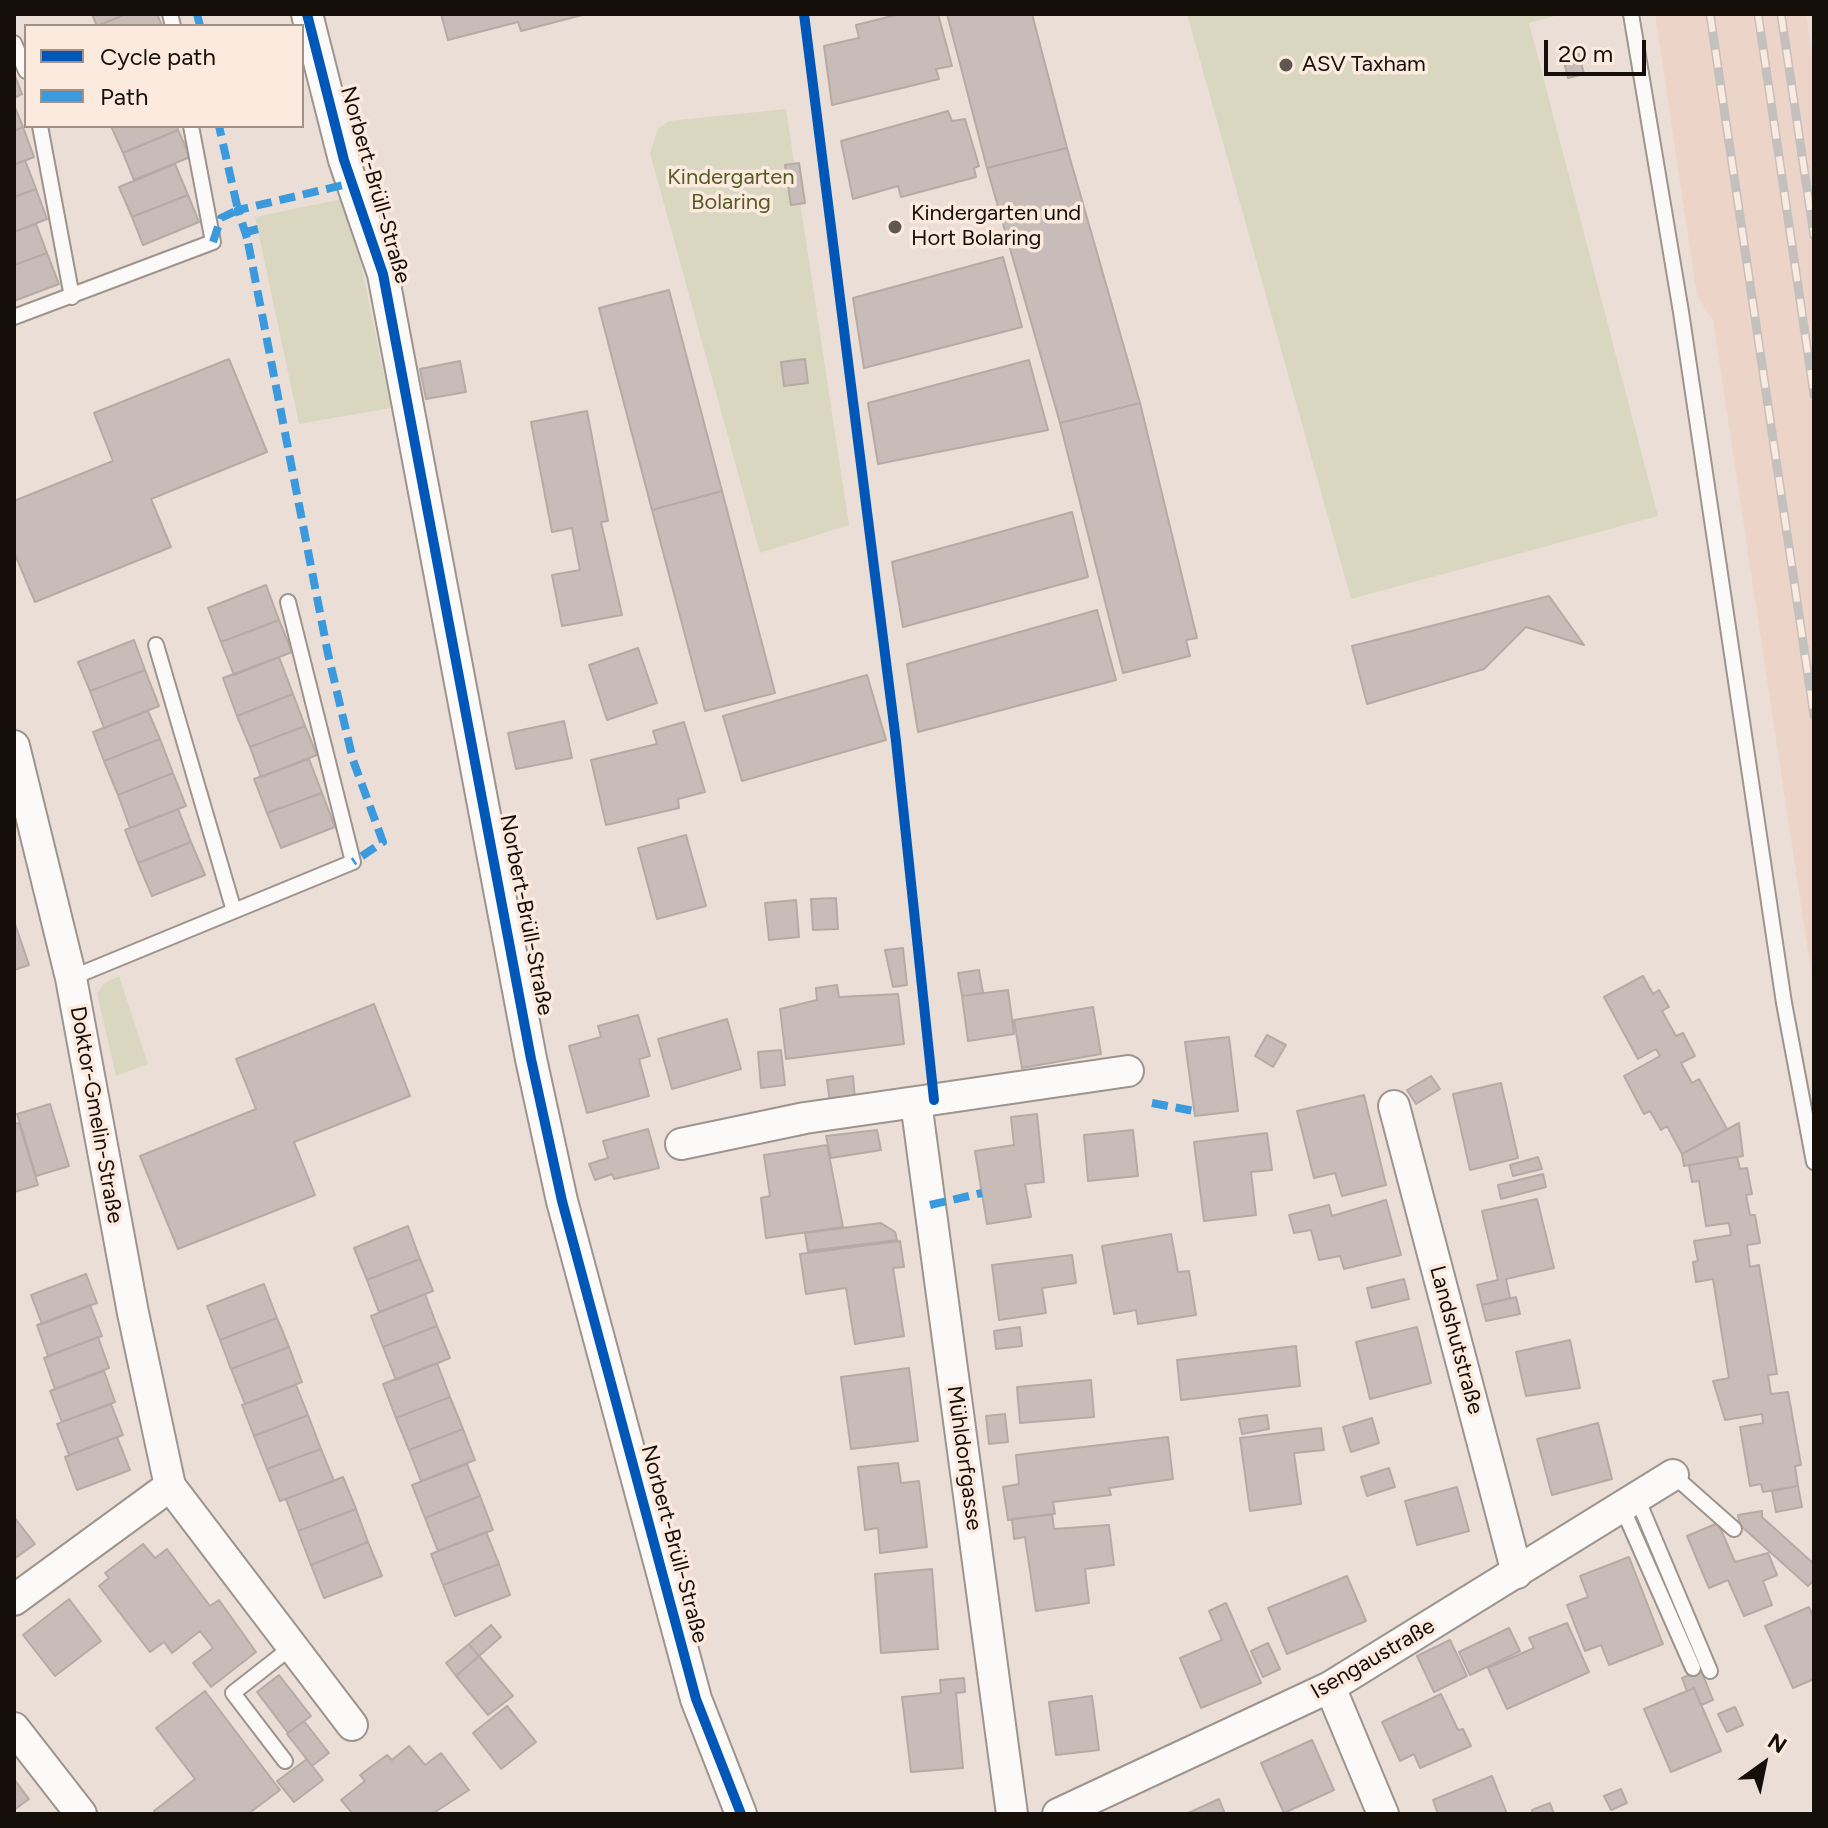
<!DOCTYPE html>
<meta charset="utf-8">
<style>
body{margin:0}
#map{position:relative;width:1828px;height:1828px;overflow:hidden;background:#ebded6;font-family:Figtree,sans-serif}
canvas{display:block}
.frame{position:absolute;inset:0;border:16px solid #150e09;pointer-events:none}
.legend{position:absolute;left:24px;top:24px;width:280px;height:104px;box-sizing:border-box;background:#fdeadf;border:2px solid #a09289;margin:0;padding:10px 14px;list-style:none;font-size:24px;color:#150e09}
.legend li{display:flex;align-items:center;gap:16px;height:40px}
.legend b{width:40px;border:2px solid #a09289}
.north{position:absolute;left:1724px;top:1724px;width:80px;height:80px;-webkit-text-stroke:6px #fdeadf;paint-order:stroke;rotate:33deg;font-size:22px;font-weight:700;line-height:32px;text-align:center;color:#150e09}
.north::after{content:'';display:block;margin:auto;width:28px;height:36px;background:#150e09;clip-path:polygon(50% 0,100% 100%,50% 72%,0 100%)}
.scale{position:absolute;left:1544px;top:40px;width:102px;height:36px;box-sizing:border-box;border:4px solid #150e09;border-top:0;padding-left:10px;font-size:24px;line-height:28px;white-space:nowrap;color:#150e09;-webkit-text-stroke:6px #fdeadf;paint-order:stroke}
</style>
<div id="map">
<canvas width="1828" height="1828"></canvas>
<div class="frame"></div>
<ul class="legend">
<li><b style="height:10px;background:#0057b8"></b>Cycle path</li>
<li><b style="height:10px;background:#3b9add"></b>Path</li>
</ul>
<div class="north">N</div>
<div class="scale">20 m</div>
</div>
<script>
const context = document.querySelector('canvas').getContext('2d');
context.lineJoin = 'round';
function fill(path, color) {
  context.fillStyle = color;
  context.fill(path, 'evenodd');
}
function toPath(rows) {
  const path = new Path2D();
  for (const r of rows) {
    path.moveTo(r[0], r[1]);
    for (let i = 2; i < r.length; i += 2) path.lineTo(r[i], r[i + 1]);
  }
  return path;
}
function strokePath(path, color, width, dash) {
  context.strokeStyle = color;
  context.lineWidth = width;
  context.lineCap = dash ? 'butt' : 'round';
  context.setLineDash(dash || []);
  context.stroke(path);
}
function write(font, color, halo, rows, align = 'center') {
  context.font = font + ' Figtree,sans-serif';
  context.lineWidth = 7;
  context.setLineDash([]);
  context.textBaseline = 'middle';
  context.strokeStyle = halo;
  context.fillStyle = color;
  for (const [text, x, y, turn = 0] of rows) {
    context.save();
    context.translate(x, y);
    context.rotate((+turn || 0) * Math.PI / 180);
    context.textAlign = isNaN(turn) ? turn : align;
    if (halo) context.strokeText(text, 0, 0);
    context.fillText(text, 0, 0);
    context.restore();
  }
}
fill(toPath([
 [1655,14,1806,14,1814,68,1814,992,1713,320,1697,296]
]), '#ecd5c8');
fill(toPath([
 [1187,14,1562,14,1529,23,1658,516,1351,599],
 [786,109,849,525,760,553,650,153,658,129,669,121],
 [347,198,391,408,299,424,255,217],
 [119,976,148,1064,116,1076,97,994,103,984]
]), '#dad7c1');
const building = toPath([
 [92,14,126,14,97,26,92,14],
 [126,14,157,14,162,26,97,26,126,14],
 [441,14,586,14,521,31,518,22,448,40,441,14],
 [900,14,938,14,952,66,936,69,939,79,832,105,824,46,859,38,856,25,900,14],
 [947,14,1032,14,1067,148,987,168,947,14],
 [1579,54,1584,74,1568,78,1563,58,1579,54],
 [14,73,22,94,14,98,14,73],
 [14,105,23,127,14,131,14,105],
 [948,111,952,121,965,119,979,166,974,168,976,177,901,197,898,186,853,199,841,141,948,111],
 [111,126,177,126,178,130,123,153,111,126],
 [23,127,34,157,14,165,14,131,23,127],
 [178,130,190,157,134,180,123,153,178,130],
 [1067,148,1140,403,1060,423,987,168,1067,148],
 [25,160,36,189,14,197,14,165,25,160],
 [799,163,805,203,791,205,785,165,799,163],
 [175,164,188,195,132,217,119,187,175,164],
 [36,189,47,219,14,232,14,197,36,189],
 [188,195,199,222,143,245,132,217,188,195],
 [36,224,47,253,14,265,14,232,36,224],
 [47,253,59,284,14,301,14,265,47,253],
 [1003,257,1022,327,864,368,853,298,1003,257],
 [669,290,722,491,652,510,599,308,669,290],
 [229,359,267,452,151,499,171,547,35,602,14,552,14,501,113,461,94,413,229,359],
 [805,359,808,383,784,386,781,362,805,359],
 [1029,360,1048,430,878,464,868,403,1029,360],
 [460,361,466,392,426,399,420,369,460,361],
 [1140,403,1197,638,1186,640,1190,656,1123,673,1060,423,1140,403],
 [587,411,608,521,601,522,622,615,562,626,552,575,580,570,572,528,552,532,531,422,587,411],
 [722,491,775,693,705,711,652,510,722,491],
 [1072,512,1088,577,903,627,892,562,1072,512],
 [266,585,279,620,221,642,208,608,266,585],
 [1549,596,1584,645,1526,627,1484,669,1367,704,1352,646,1549,596],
 [1097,610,1116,680,918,732,907,664,1097,610],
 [279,620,292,652,234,675,221,642,279,620],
 [134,640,145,670,90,691,78,662,134,640],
 [638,648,657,703,607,720,589,665,638,648],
 [279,657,293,694,237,716,223,678,279,657],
 [145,670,159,706,104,728,90,691,145,670],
 [867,675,886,740,742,781,723,716,867,675],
 [293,694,305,726,250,747,237,716,293,694],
 [148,711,160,739,104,761,93,732,148,711],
 [564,721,572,758,516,769,508,733,564,721],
 [684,722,705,792,678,799,679,808,606,825,591,760,657,744,653,731,684,722],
 [305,726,317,755,261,777,250,747,305,726],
 [160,739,173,773,118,795,104,761,160,739],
 [309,759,322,793,267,813,254,779,309,759],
 [173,773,186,806,130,828,118,795,173,773],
 [322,793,335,827,281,848,267,813,322,793],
 [178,809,191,842,138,863,125,830,178,809],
 [686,835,706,906,657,919,638,848,686,835],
 [191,842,205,875,152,896,138,863,191,842],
 [836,898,838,929,813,930,811,899,836,898],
 [796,900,799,937,769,940,765,903,796,900],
 [14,921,29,965,14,970,14,921],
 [903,948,907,985,893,987,885,950,903,948],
 [979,970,983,993,962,996,958,973,979,970],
 [1643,976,1653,994,1659,990,1669,1007,1662,1011,1676,1036,1683,1033,1695,1056,1681,1063,1692,1083,1699,1079,1727,1129,1682,1154,1667,1126,1661,1130,1650,1111,1644,1114,1624,1076,1660,1056,1656,1049,1638,1059,1604,997,1643,976],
 [837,985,839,997,898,994,904,1044,786,1059,780,1009,817,1000,816,988,837,985],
 [1008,990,1014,1034,968,1041,962,996,1008,990],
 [374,1004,410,1096,294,1142,315,1195,178,1249,140,1156,256,1109,236,1059,374,1004],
 [1093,1007,1101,1054,1022,1068,1014,1020,1093,1007],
 [638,1015,650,1056,639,1059,649,1096,587,1113,569,1046,601,1037,598,1026,638,1015],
 [727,1019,741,1069,672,1089,658,1039,727,1019],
 [1267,1035,1286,1045,1273,1067,1255,1056,1267,1035],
 [1229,1037,1238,1111,1195,1116,1185,1042,1229,1037],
 [781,1050,785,1085,761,1088,758,1052,781,1050],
 [853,1076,855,1099,830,1102,827,1080,853,1076],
 [1431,1076,1440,1089,1416,1104,1407,1090,1431,1076],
 [1501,1083,1518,1158,1470,1170,1453,1094,1501,1083],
 [1364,1095,1386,1185,1342,1196,1335,1173,1314,1178,1297,1111,1364,1095],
 [50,1104,69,1166,36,1176,17,1114,50,1104],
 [1037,1114,1044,1182,1025,1184,1031,1217,987,1224,975,1151,1014,1145,1011,1117,1037,1114],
 [19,1123,38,1185,14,1192,14,1124,19,1123],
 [1739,1123,1743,1156,1684,1166,1682,1154,1739,1123],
 [648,1129,659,1168,614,1179,612,1174,595,1180,589,1164,608,1158,603,1141,648,1129],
 [877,1130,881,1150,831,1158,826,1136,877,1130],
 [1133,1130,1138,1176,1088,1181,1084,1135,1133,1130],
 [1267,1133,1272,1170,1251,1172,1256,1215,1204,1221,1194,1142,1267,1133],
 [827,1145,843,1227,766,1238,761,1198,770,1196,764,1155,827,1145],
 [1538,1157,1542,1169,1513,1176,1510,1165,1538,1157],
 [1737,1157,1740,1169,1747,1168,1752,1194,1746,1195,1750,1215,1755,1215,1760,1243,1747,1245,1750,1267,1759,1265,1777,1374,1768,1375,1771,1394,1788,1392,1801,1465,1795,1466,1798,1486,1763,1492,1761,1484,1750,1486,1740,1427,1763,1423,1762,1414,1725,1420,1713,1381,1729,1378,1713,1279,1696,1282,1693,1262,1698,1261,1694,1241,1731,1235,1729,1223,1706,1226,1699,1181,1692,1182,1689,1165,1737,1157],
 [1543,1174,1546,1187,1501,1199,1498,1185,1543,1174],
 [1537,1199,1554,1268,1506,1279,1510,1298,1482,1305,1477,1285,1498,1280,1482,1211,1537,1199],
 [1386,1200,1401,1255,1344,1269,1340,1256,1319,1260,1311,1230,1294,1233,1289,1215,1329,1205,1332,1216,1386,1200],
 [881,1223,895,1232,897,1240,808,1251,805,1233,881,1223],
 [408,1226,420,1259,367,1280,354,1248,408,1226],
 [1171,1234,1178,1272,1189,1271,1196,1315,1138,1324,1136,1310,1114,1314,1102,1246,1171,1234],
 [900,1241,904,1267,893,1268,904,1336,855,1344,846,1288,806,1294,800,1254,900,1241],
 [1072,1255,1076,1283,1042,1288,1046,1313,999,1320,992,1265,1072,1255],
 [420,1259,433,1291,379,1312,367,1280,420,1259],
 [86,1274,97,1303,42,1324,31,1295,86,1274],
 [1404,1279,1409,1299,1372,1308,1367,1288,1404,1279],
 [264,1284,277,1318,220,1340,207,1306,264,1284],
 [425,1294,437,1326,383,1347,371,1316,425,1294],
 [1516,1297,1520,1314,1486,1321,1482,1305,1516,1297],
 [90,1305,102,1336,48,1356,37,1325,90,1305],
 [277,1318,289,1347,231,1369,220,1340,277,1318],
 [437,1326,450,1358,396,1380,383,1347,437,1326],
 [1020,1327,1022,1346,996,1349,994,1331,1020,1327],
 [1417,1327,1431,1383,1370,1399,1356,1342,1417,1327],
 [98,1337,109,1368,55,1389,44,1358,98,1337],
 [1570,1340,1580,1388,1526,1396,1516,1352,1570,1340],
 [1296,1346,1300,1386,1181,1400,1177,1360,1296,1346],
 [289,1347,302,1382,245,1404,231,1369,289,1347],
 [437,1363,450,1397,396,1418,383,1384,437,1363],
 [909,1368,918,1441,851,1449,841,1377,909,1368],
 [104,1371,115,1402,62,1422,50,1391,104,1371],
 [1091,1380,1094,1417,1020,1423,1017,1387,1091,1380],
 [296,1385,308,1415,254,1436,242,1405,296,1385],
 [450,1397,463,1429,409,1450,396,1418,450,1397],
 [111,1404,123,1435,69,1455,57,1424,111,1404],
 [1005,1414,1008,1442,989,1444,986,1416,1005,1414],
 [308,1415,321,1449,267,1469,254,1436,308,1415],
 [1267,1415,1269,1429,1242,1434,1239,1419,1267,1415],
 [1372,1418,1379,1443,1351,1452,1343,1427,1372,1418],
 [1598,1423,1612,1479,1552,1495,1537,1439,1598,1423],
 [1321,1428,1324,1450,1294,1453,1301,1504,1250,1511,1240,1438,1321,1428],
 [463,1429,475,1460,421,1481,409,1450,463,1429],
 [117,1437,130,1470,77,1490,65,1457,117,1437],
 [1168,1437,1173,1479,1109,1488,1111,1495,1053,1502,1055,1514,1008,1520,1003,1487,1019,1484,1016,1455,1168,1437],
 [321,1449,334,1481,280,1501,267,1469,321,1449],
 [898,1463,901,1483,919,1481,927,1547,880,1553,878,1528,865,1530,858,1467,898,1463],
 [467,1464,480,1496,425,1518,412,1485,467,1464],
 [1389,1468,1395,1487,1367,1496,1361,1477,1389,1468],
 [343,1477,356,1509,298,1531,286,1499,343,1477],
 [1798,1486,1802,1507,1776,1512,1772,1491,1798,1486],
 [1457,1487,1469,1531,1417,1545,1405,1501,1457,1487],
 [480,1496,493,1530,438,1551,425,1518,480,1496],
 [356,1509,368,1542,311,1565,298,1531,356,1509],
 [1762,1511,1762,1517,1814,1564,1814,1580,1808,1586,1740,1525,1738,1515,1762,1511],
 [1052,1514,1054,1529,1109,1525,1114,1565,1085,1569,1089,1603,1036,1611,1025,1537,1014,1539,1012,1519,1052,1514],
 [14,1517,35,1544,14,1559,14,1517],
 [1718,1523,1735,1562,1768,1553,1777,1575,1763,1581,1772,1605,1744,1616,1728,1580,1709,1588,1687,1536,1718,1523],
 [486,1532,499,1564,443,1585,431,1554,486,1532],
 [368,1542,382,1576,324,1598,311,1565,368,1542],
 [143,1544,155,1558,167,1549,210,1606,219,1600,256,1652,211,1687,193,1663,213,1648,200,1631,172,1653,164,1642,150,1652,99,1586,109,1578,105,1573,143,1544],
 [1629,1557,1663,1644,1609,1665,1601,1645,1585,1651,1567,1605,1588,1597,1580,1576,1629,1557],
 [499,1564,510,1595,455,1616,443,1585,499,1564],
 [932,1569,938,1649,881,1653,875,1574,932,1569],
 [1347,1576,1366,1621,1287,1654,1268,1608,1347,1576],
 [69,1599,101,1641,55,1676,23,1635,69,1599],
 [1226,1603,1261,1683,1201,1708,1180,1658,1222,1640,1209,1611,1226,1603],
 [1809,1607,1814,1619,1814,1679,1793,1688,1765,1626,1809,1607],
 [1567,1623,1589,1672,1507,1709,1488,1668,1534,1648,1529,1638,1567,1623],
 [491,1625,501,1637,479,1656,469,1644,491,1625],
 [1509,1628,1520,1651,1470,1675,1459,1652,1509,1628],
 [1450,1640,1467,1676,1434,1692,1417,1656,1450,1640],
 [1268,1643,1280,1669,1263,1677,1251,1651,1268,1643],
 [469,1644,479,1656,456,1676,446,1663,469,1644],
 [479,1656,513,1696,488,1715,456,1676,479,1656],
 [1701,1670,1713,1700,1701,1705,1694,1688,1687,1691,1682,1678,1701,1670],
 [279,1675,311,1716,288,1733,257,1692,279,1675],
 [964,1678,965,1692,956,1693,963,1768,911,1772,902,1697,941,1693,940,1680,964,1678],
 [1694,1688,1721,1751,1671,1772,1644,1709,1694,1688],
 [205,1691,280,1790,248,1814,156,1814,154,1811,195,1779,156,1728,205,1691],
 [1441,1694,1458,1730,1463,1729,1471,1746,1420,1768,1414,1754,1400,1761,1382,1722,1441,1694],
 [1092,1696,1099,1750,1056,1755,1049,1702,1092,1696],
 [507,1706,536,1742,501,1769,473,1733,507,1706],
 [1735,1707,1743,1725,1727,1732,1718,1714,1735,1707],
 [304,1721,329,1753,312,1766,287,1734,304,1721],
 [1312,1740,1334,1790,1284,1813,1261,1763,1312,1740],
 [409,1746,425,1765,441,1753,469,1790,432,1814,353,1814,341,1800,365,1781,360,1775,387,1755,392,1760,409,1746],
 [307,1759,323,1780,294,1802,277,1781,307,1759],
 [1492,1776,1507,1814,1438,1814,1433,1800,1492,1776],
 [14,1779,29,1799,14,1810,14,1779],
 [1621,1789,1627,1803,1611,1810,1604,1796,1621,1789],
 [1219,1799,1225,1814,1186,1814,1219,1799],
 [1550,1803,1554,1814,1533,1814,1532,1810,1550,1803]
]);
fill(building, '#c7bcb7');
strokePath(building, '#b5aba4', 2);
const service = toPath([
 [170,14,173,26],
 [1631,14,1681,312,1784,1003,1814,1162],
 [14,43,26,71],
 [40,126,72,297],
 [14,317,213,242,191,126],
 [156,645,234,911],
 [71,978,353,862,288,602],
 [1673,1475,1734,1529],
 [1637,1498,1710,1671],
 [1622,1507,1693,1668],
 [285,1761,233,1693,293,1646]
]);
const minor = toPath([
 [307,14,344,160,383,274,531,1059,562,1201,696,1699,741,1814],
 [14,746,71,978,133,1313,170,1486,352,1725],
 [916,1102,1128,1071],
 [1394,1106,1517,1573],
 [681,1144,805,1118,916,1102,1012,1814],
 [14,1600,170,1486],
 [1330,1687,1383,1814],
 [14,1728,81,1814],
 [1058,1814,1330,1687,1673,1475]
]);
strokePath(service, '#9d948e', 18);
strokePath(minor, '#9d948e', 34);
strokePath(service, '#fcfaf9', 14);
strokePath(minor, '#fcfaf9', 30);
const rail = toPath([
 [1710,14,1814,716],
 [1758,14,1814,395],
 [1781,14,1814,236]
]);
strokePath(rail, '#c3c0be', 9);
strokePath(rail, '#fdeadf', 6, [18]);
strokePath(toPath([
 [197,14,200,26],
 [258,229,246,232,328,654,353,760,383,842,353,862],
 [247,238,238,210,352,183],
 [213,242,221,218,238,210,219,126],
 [1152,1103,1194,1111],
 [930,1205,982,1193]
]), '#3b9add', 8, [16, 8]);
strokePath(toPath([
 [307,14,344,160,383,274,531,1059,562,1201,696,1699,741,1814],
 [804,14,896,741,934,1100]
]), '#0057b8', 10);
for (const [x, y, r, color] of [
 [1286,65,8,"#605751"],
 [895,227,8,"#605751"]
]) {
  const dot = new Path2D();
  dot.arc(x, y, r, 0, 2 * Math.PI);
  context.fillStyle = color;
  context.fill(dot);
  strokePath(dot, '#fdeadf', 3);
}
write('22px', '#150e09', '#fdeadf', [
 ["ASV Taxham",1302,65],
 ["Kindergarten und",911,214],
 ["Hort Bolaring",911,239]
], 'left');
write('22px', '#555b25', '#fdeadf', [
 ["Kindergarten",731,178],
 ["Bolaring",731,203]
]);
write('22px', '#150e09', '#fdeadf', [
 ["Norbert-Brüll-Straße",375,185,74],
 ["Norbert-Brüll-Straße",526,915,79],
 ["Doktor-Gmelin-Straße",96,1115,80],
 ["Landshutstraße",1456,1340,75],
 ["Mühldorfgasse",964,1458,82],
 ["Norbert-Brüll-Straße",674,1544,75],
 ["Isengaustraße",1373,1659,-30]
]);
</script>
